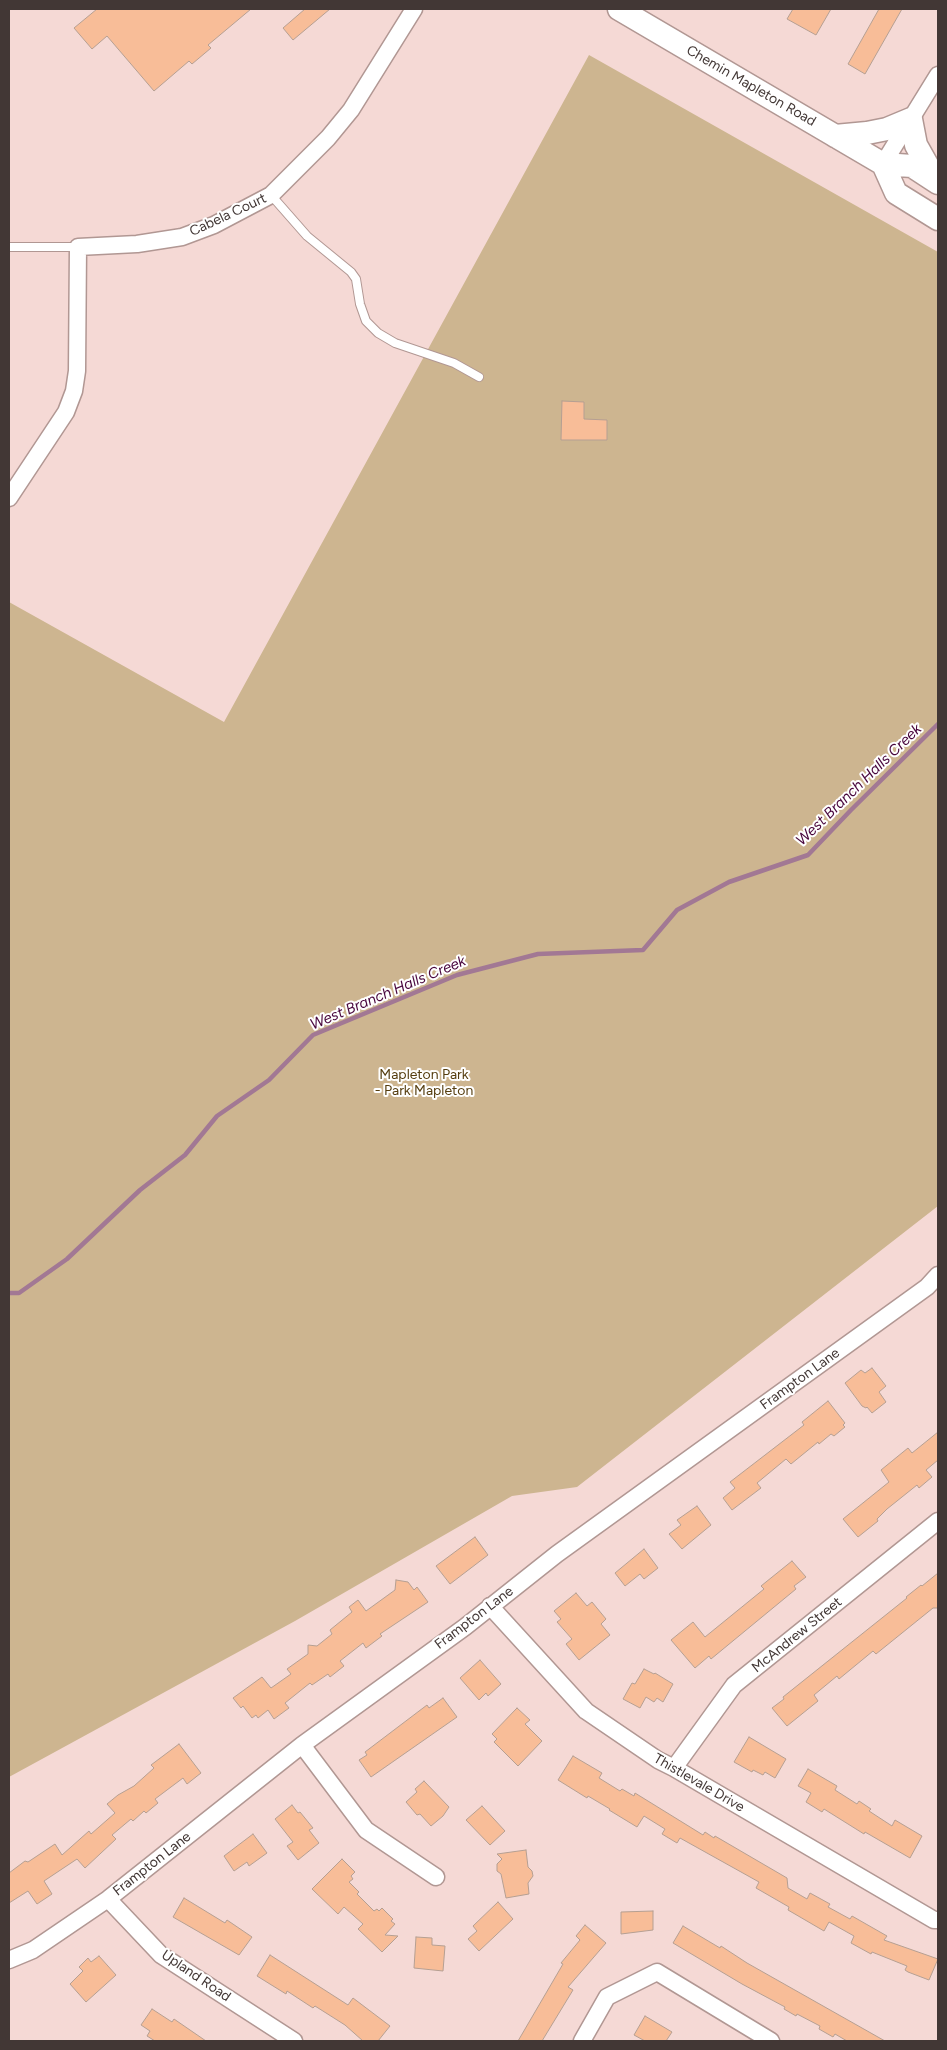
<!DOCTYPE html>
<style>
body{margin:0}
#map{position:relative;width:947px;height:2050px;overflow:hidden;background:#f5d9d5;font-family:Figtree,sans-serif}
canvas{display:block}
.frame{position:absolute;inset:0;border:10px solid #423735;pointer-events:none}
</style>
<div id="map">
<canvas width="947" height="2050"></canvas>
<div class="frame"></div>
</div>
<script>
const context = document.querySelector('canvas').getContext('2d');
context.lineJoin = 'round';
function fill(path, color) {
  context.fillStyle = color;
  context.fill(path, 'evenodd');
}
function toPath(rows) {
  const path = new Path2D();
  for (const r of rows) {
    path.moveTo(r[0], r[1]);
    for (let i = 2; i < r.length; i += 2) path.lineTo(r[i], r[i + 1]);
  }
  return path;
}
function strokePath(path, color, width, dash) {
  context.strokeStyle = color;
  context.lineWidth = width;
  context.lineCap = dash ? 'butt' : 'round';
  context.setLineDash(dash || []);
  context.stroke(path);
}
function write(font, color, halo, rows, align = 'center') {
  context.font = font + ' Figtree,sans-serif';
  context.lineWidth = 4;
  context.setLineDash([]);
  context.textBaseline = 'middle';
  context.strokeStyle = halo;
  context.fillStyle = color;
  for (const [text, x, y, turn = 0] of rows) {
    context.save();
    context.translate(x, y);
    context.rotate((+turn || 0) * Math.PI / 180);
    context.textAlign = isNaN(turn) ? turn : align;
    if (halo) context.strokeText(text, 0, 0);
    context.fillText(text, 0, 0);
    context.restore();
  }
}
fill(toPath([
 [589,55,938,252,938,1206,577,1487,512,1496,295,1621,9,1777,9,602,224,722]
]), '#cdb590');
strokePath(toPath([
 [9,1293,19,1293,67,1259,140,1190,185,1155,217,1116,269,1080,313,1035,457,975,538,954,643,950,677,910,729,882,808,855,851,810,938,724]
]), '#a27894', 4.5);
const building = toPath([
 [97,9,251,9,208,45,211,48,192,64,189,61,154,91,107,36,92,49,74,28,97,9],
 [305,9,330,9,293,40,283,28,305,9],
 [793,9,831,9,816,35,787,19,793,9],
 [879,9,902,9,865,74,848,64,879,9],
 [562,401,584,402,584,419,607,420,607,440,561,440,562,401],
 [872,1368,886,1386,879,1392,886,1402,872,1413,867,1407,866,1408,862,1406,845,1383,861,1370,865,1373,872,1368],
 [828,1401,845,1423,843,1425,845,1427,834,1436,831,1434,819,1444,818,1442,791,1464,786,1459,757,1483,761,1488,732,1510,723,1498,735,1488,730,1482,804,1425,802,1422,828,1401],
 [938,1432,938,1460,926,1470,932,1477,919,1488,917,1485,887,1509,877,1519,878,1521,858,1537,843,1519,889,1482,881,1470,908,1448,912,1453,938,1432],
 [697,1506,711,1525,682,1549,669,1534,681,1525,677,1520,697,1506],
 [475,1537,488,1555,450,1584,436,1566,475,1537],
 [644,1549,658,1568,644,1579,640,1574,625,1586,615,1573,644,1549],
 [792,1561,806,1577,794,1586,796,1589,711,1659,709,1656,695,1668,671,1640,693,1622,705,1637,764,1589,761,1586,792,1561],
 [938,1573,938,1608,933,1608,876,1654,873,1651,839,1679,837,1676,814,1695,818,1701,787,1726,772,1708,784,1699,783,1697,907,1598,906,1597,921,1585,922,1586,938,1573],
 [396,1580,408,1582,414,1590,417,1587,428,1602,380,1634,382,1636,366,1648,363,1643,340,1661,344,1666,330,1677,328,1674,312,1685,310,1683,285,1703,289,1708,274,1719,268,1710,258,1718,256,1715,252,1718,243,1706,241,1708,233,1698,262,1677,271,1688,291,1674,287,1669,308,1654,308,1645,317,1646,332,1634,330,1630,352,1612,349,1607,358,1600,366,1611,395,1590,396,1580],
 [576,1593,587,1606,592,1602,606,1619,601,1624,610,1635,579,1660,566,1644,572,1639,557,1622,561,1619,554,1611,576,1593],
 [480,1660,501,1684,488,1696,486,1693,479,1700,460,1678,480,1660],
 [644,1669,654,1674,655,1673,673,1684,663,1702,657,1698,654,1702,646,1697,640,1708,623,1699,632,1683,635,1684,644,1669],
 [443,1698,457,1717,371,1777,359,1760,367,1755,365,1752,427,1705,429,1708,443,1698],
 [517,1708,530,1720,525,1724,542,1741,518,1766,494,1742,497,1739,492,1734,517,1708],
 [749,1737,786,1759,775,1778,765,1772,763,1775,753,1770,752,1772,734,1762,749,1737],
 [179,1744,201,1773,187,1784,183,1778,155,1799,158,1803,146,1813,144,1811,133,1821,131,1819,112,1835,116,1839,85,1868,77,1859,44,1881,52,1894,37,1904,28,1891,9,1903,9,1873,25,1861,28,1862,55,1844,62,1855,89,1831,91,1834,115,1813,107,1804,118,1795,134,1786,154,1768,151,1765,179,1744],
 [573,1756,602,1773,599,1778,620,1791,622,1789,634,1796,635,1793,703,1835,705,1832,714,1838,715,1836,787,1878,788,1888,807,1899,810,1893,830,1904,828,1907,850,1919,852,1916,887,1936,884,1940,938,1959,929,1980,908,1972,905,1970,907,1966,872,1952,871,1954,851,1943,854,1936,829,1922,824,1931,788,1910,789,1907,756,1888,759,1882,680,1838,677,1843,662,1834,665,1829,644,1816,637,1827,609,1810,610,1809,588,1796,587,1798,558,1780,573,1756],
 [808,1769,837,1786,835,1790,857,1804,859,1801,871,1809,869,1811,892,1826,895,1820,922,1836,910,1858,865,1832,864,1834,824,1809,822,1812,806,1802,811,1793,798,1786,808,1769],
 [424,1781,449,1807,443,1816,431,1826,420,1814,417,1815,406,1802,417,1792,415,1789,424,1781],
 [292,1805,298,1813,300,1812,313,1828,309,1830,319,1843,298,1860,287,1846,293,1842,275,1819,292,1805],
 [482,1806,505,1831,490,1845,466,1820,482,1806],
 [253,1834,267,1853,249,1866,247,1862,234,1871,224,1856,253,1834],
 [526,1850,528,1867,532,1871,533,1876,528,1883,529,1894,506,1898,501,1874,497,1871,497,1864,502,1859,497,1854,526,1850],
 [342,1859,355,1872,351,1876,353,1879,349,1882,359,1892,357,1894,374,1911,377,1909,379,1911,382,1908,393,1919,391,1921,395,1924,385,1935,398,1936,382,1952,358,1929,363,1924,344,1907,338,1914,312,1889,342,1859],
 [184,1898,225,1923,227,1920,252,1937,239,1955,173,1917,184,1898],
 [498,1902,513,1919,479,1951,468,1939,477,1931,473,1926,498,1902],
 [653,1911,653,1930,621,1934,621,1912,653,1911],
 [585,1925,606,1943,568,1987,573,1990,542,2041,518,2041,563,1964,561,1963,580,1940,576,1936,585,1925],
 [683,1926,720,1948,721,1946,747,1963,885,2041,847,2041,835,2034,833,2037,819,2029,820,2026,797,2014,796,2016,784,2009,785,2007,742,1984,673,1943,683,1926],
 [416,1937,432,1938,432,1945,445,1946,443,1971,414,1968,416,1937],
 [270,1955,348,2005,353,1998,390,2026,378,2041,363,2041,345,2025,315,2006,313,2008,287,1991,286,1994,257,1976,270,1955],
 [99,1956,116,1975,86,2002,70,1984,83,1971,79,1967,88,1958,91,1962,99,1956],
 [152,2009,172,2022,174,2019,206,2041,155,2041,147,2036,150,2031,141,2025,152,2009],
 [645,2016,672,2032,666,2041,645,2041,634,2035,645,2016]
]);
fill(building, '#f8bd98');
strokePath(building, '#b59f92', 1);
const service = toPath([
 [271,195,307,236,351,272,356,279,360,304,366,321,378,333,395,343,454,363,479,377],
 [9,247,78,247]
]);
const minor = toPath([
 [883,164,938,75],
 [9,498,66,412,74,391,77,371,78,247,137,244,182,237,214,225,271,195,328,138,351,110,414,9],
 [490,1606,586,1711,658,1760,674,1768,934,1920,938,1920],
 [302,1745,366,1830,436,1877],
 [674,1768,734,1685,938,1521],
 [108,1899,161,1955,294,2041],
 [9,1960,33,1950,108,1899,302,1745,465,1627,557,1554,927,1287,938,1275],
 [582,2041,607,1997,657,1972,771,2041]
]);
const secondary = toPath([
 [619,9,883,164,912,166,938,183],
 [835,136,867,133,887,129,911,119,916,145,934,177],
 [883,164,896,193,938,219]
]);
strokePath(service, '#b19793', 10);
strokePath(minor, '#b19793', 19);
strokePath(secondary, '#b19793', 25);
strokePath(service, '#fff', 8);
strokePath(minor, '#fff', 16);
strokePath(secondary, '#fff', 22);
write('14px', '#423735', '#fff', [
 ["Chemin Mapleton Road",751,86,30],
 ["Cabela Court",228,215,-25],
 ["Frampton Lane",800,1379,-36],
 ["Frampton Lane",474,1618,-37],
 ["McAndrew Street",797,1635,-39],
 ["Thistlevale Drive",699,1783,30],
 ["Frampton Lane",152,1864,-38],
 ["Upland Road",196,1976,34]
]);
write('14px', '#553d0f', '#fff', [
 ["Mapleton Park",424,1075],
 ["- Park Mapleton",424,1091]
]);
write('italic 15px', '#48063d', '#fff', [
 ["West Branch Halls Creek",859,785,-44],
 ["West Branch Halls Creek",388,993,-23]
]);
</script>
